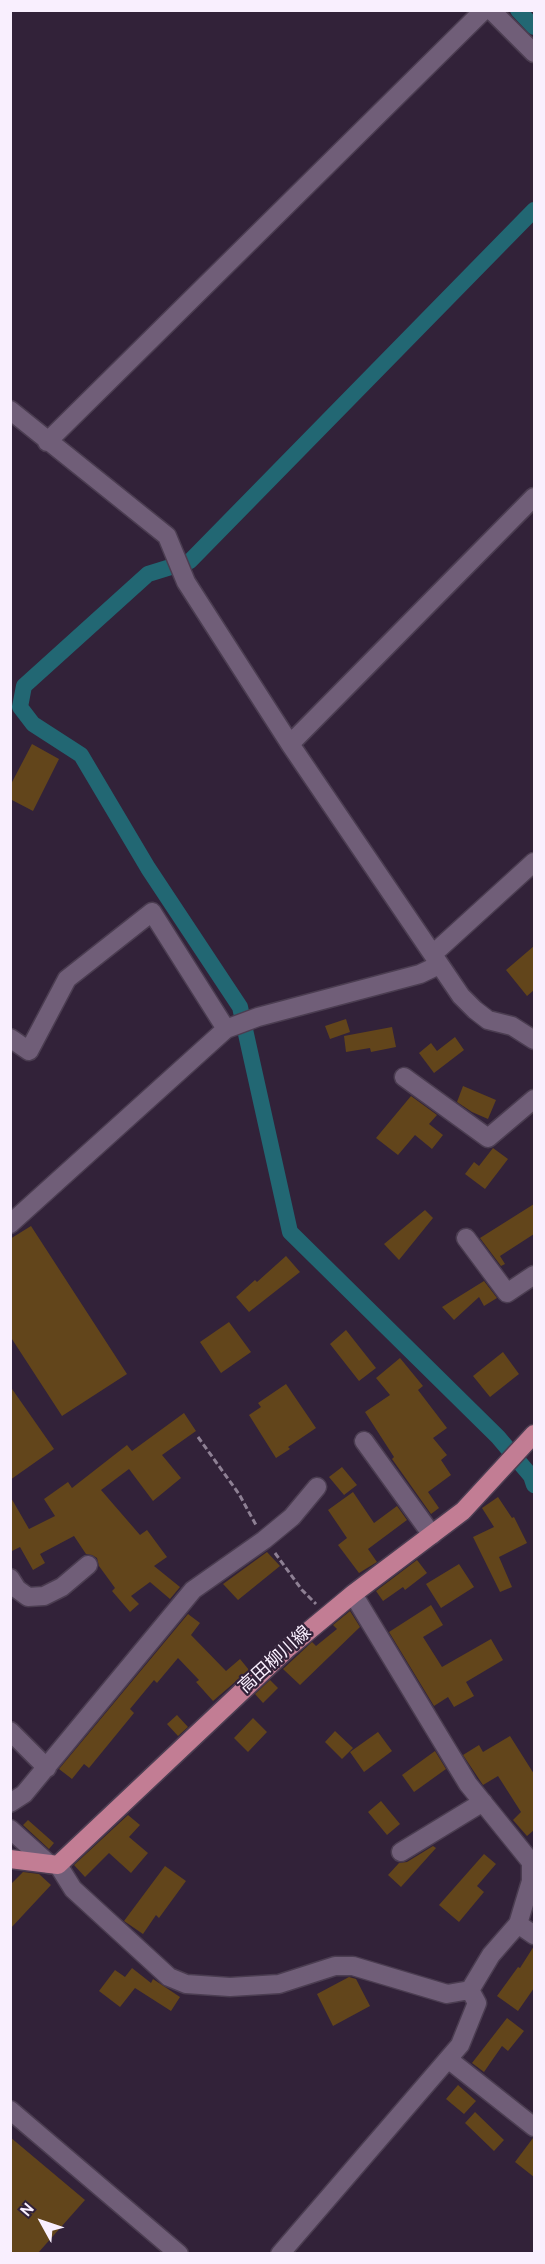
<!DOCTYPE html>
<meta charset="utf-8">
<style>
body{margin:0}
#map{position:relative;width:545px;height:2264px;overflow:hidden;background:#322239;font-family:Overpass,sans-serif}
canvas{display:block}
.frame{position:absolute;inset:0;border:12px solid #f9effe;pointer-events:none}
.north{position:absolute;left:12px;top:2192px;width:60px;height:60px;-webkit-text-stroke:4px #322239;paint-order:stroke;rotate:310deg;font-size:16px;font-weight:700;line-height:24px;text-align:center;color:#f9effe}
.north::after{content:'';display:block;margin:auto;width:21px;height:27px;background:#f9effe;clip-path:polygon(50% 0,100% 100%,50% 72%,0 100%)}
</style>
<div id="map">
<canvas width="545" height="2264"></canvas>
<div class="frame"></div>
<div class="north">N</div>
</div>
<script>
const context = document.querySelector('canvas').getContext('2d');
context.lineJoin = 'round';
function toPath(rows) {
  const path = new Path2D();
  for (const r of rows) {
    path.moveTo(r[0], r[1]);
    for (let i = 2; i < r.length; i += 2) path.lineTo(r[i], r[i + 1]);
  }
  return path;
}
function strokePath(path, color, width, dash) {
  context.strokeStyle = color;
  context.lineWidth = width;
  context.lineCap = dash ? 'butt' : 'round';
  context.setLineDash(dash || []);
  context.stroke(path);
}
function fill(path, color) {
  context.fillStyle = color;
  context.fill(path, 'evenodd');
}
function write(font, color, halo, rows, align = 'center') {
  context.font = font + ' Overpass,"Noto Sans JP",sans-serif';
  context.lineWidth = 4.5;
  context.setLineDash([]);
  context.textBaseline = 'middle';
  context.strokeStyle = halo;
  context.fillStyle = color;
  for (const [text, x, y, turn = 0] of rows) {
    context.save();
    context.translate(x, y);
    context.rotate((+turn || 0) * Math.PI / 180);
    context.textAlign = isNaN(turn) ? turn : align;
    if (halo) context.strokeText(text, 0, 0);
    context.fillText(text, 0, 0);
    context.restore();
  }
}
strokePath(toPath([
 [518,10,534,27],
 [534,210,190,561,148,574,24,686,20,707,33,724,81,755,148,868,240,1007,290,1232,498,1437,531,1476,534,1485]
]), '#226773', 16);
fill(toPath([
 [32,744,59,759,33,811,10,799,10,786],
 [534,946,534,990,527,996,506,970],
 [346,1019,350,1032,330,1039,325,1026],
 [392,1027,396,1047,371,1052,370,1048,346,1052,344,1036],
 [455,1037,464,1050,434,1073,419,1053,431,1043,437,1051],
 [463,1086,496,1100,488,1119,472,1112,457,1102],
 [411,1096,437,1115,429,1124,443,1135,432,1149,415,1135,398,1155,376,1138],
 [493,1148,508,1159,485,1189,465,1174,474,1162,479,1166],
 [534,1204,534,1234,500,1256,505,1264,501,1266,480,1238],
 [425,1210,433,1218,399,1260,384,1244],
 [31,1226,127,1374,62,1416,10,1336,10,1239],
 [286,1256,300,1272,249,1312,236,1297,255,1280,257,1282],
 [484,1281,497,1298,484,1306,479,1297,454,1320,442,1307],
 [229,1322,251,1352,221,1373,200,1342],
 [346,1330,376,1368,359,1381,330,1344],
 [503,1352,519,1374,490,1397,473,1376],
 [400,1358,423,1386,418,1390,447,1428,433,1438,447,1455,441,1460,451,1475,428,1492,439,1508,431,1514,392,1459,394,1457,365,1412,390,1395,376,1378],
 [286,1384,316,1428,288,1447,290,1449,276,1458,249,1415,261,1407,258,1403],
 [10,1386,54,1449,10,1480],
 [184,1413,196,1431,162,1455,181,1478,153,1501,129,1469,101,1490,140,1535,147,1530,167,1557,154,1566,180,1587,170,1599,150,1582,131,1596,139,1604,130,1612,112,1591,115,1588,99,1566,97,1558,92,1555,86,1554,74,1536,40,1554,45,1563,33,1570,20,1547,10,1552,10,1496,29,1529,55,1516,44,1499,68,1482,72,1488,127,1445,132,1451],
 [342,1467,357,1485,344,1495,329,1477],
 [353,1492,374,1523,397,1506,407,1520,368,1549,377,1562,359,1573,338,1545,347,1538,328,1510],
 [498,1497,512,1518,514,1517,527,1543,499,1557,512,1587,500,1592,473,1537,494,1527,482,1508],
 [267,1552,280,1566,238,1600,223,1584],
 [417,1560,427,1573,405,1590,403,1587,383,1601,376,1591],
 [459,1564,474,1587,441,1608,426,1584],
 [431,1605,443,1625,423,1637,442,1667,491,1639,503,1660,466,1682,474,1696,454,1707,448,1697,434,1706,389,1632],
 [350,1611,360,1627,300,1685,283,1669,312,1642,316,1646,337,1629,333,1625],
 [188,1614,200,1623,191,1635,226,1671,240,1659,249,1670,213,1701,196,1682,199,1680,178,1658,157,1683,154,1680,130,1709,134,1713,89,1768,84,1764,72,1779,59,1769],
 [270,1680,278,1688,263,1703,255,1694],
 [177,1715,188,1727,178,1736,167,1724],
 [253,1718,267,1732,248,1752,234,1738],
 [335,1731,353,1748,342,1759,325,1742],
 [378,1732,392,1751,364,1772,350,1752],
 [510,1736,534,1774,534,1830,527,1836,513,1820,521,1812,498,1776,483,1785,463,1755,479,1745,483,1752],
 [435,1751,446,1769,414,1792,402,1775],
 [381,1801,400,1824,387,1835,368,1812],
 [128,1815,140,1825,129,1837,148,1853,131,1873,109,1853,85,1877,74,1865],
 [28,1820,54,1843,49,1849,23,1825],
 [433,1846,436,1848,401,1887,388,1875,399,1863,407,1862],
 [484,1854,496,1864,477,1886,484,1892,459,1922,439,1905],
 [165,1866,186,1881,159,1918,156,1915,143,1934,124,1921],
 [23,1872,39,1874,51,1885,10,1929,10,1885],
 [534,1946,534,1988,518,2011,497,1996,518,1967,520,1968],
 [132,1968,151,1983,153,1979,180,1997,171,2011,135,1988,120,2007,99,1991,115,1970,125,1977],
 [349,1977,356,1979,370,2006,333,2026,317,1994],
 [507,2018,524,2031,508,2051,502,2046,484,2072,472,2063],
 [458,2085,476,2101,464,2114,446,2099],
 [475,2112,504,2140,494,2151,465,2123],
 [10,2137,85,2200,38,2253,10,2253],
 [533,2138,534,2138,534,2177,515,2162]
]), '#62451b');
const minor = toPath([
 [491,10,534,53],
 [10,410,167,536,186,582,290,744,461,996,475,1010,488,1020,512,1026,534,1040],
 [47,442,484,10],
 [290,744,534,497],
 [433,954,534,862],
 [10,1038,29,1051,67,979,152,912,226,1029],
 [404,1077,488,1138,534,1099],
 [10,1224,226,1029,258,1017,420,974,439,965],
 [466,1238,507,1293,534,1275],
 [364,1441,432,1535],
 [10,1578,17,1589,28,1597,44,1596,62,1587,88,1565],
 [353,1594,468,1784,531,1862,531,1881,518,1924,491,1955,470,1990],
 [10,1731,47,1768],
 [10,1803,24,1794,193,1590,264,1540,292,1517,317,1487],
 [10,1829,49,1864],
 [401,1852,483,1802],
 [58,1865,73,1889,169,1977,186,1984,230,1987,279,1984,335,1966,353,1966,447,1994,470,1990],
 [518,1924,534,1935],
 [448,2059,534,2127],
 [10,2110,179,2254],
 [280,2254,460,2045,477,2003,470,1990]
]);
const major = toPath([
 [10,1859,58,1865,288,1648,353,1594,463,1511,534,1434]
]);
strokePath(minor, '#4b3d51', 21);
strokePath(major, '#4b3d51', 21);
strokePath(toPath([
 [198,1437,239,1494,256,1525],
 [275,1553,302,1590,316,1604]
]), '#8e8094', 3, [6, 3]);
strokePath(minor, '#705e78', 18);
strokePath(major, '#c27d94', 18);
write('18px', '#f9effe', '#322239', [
 ["高田柳川線",276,1661,-42]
]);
</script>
